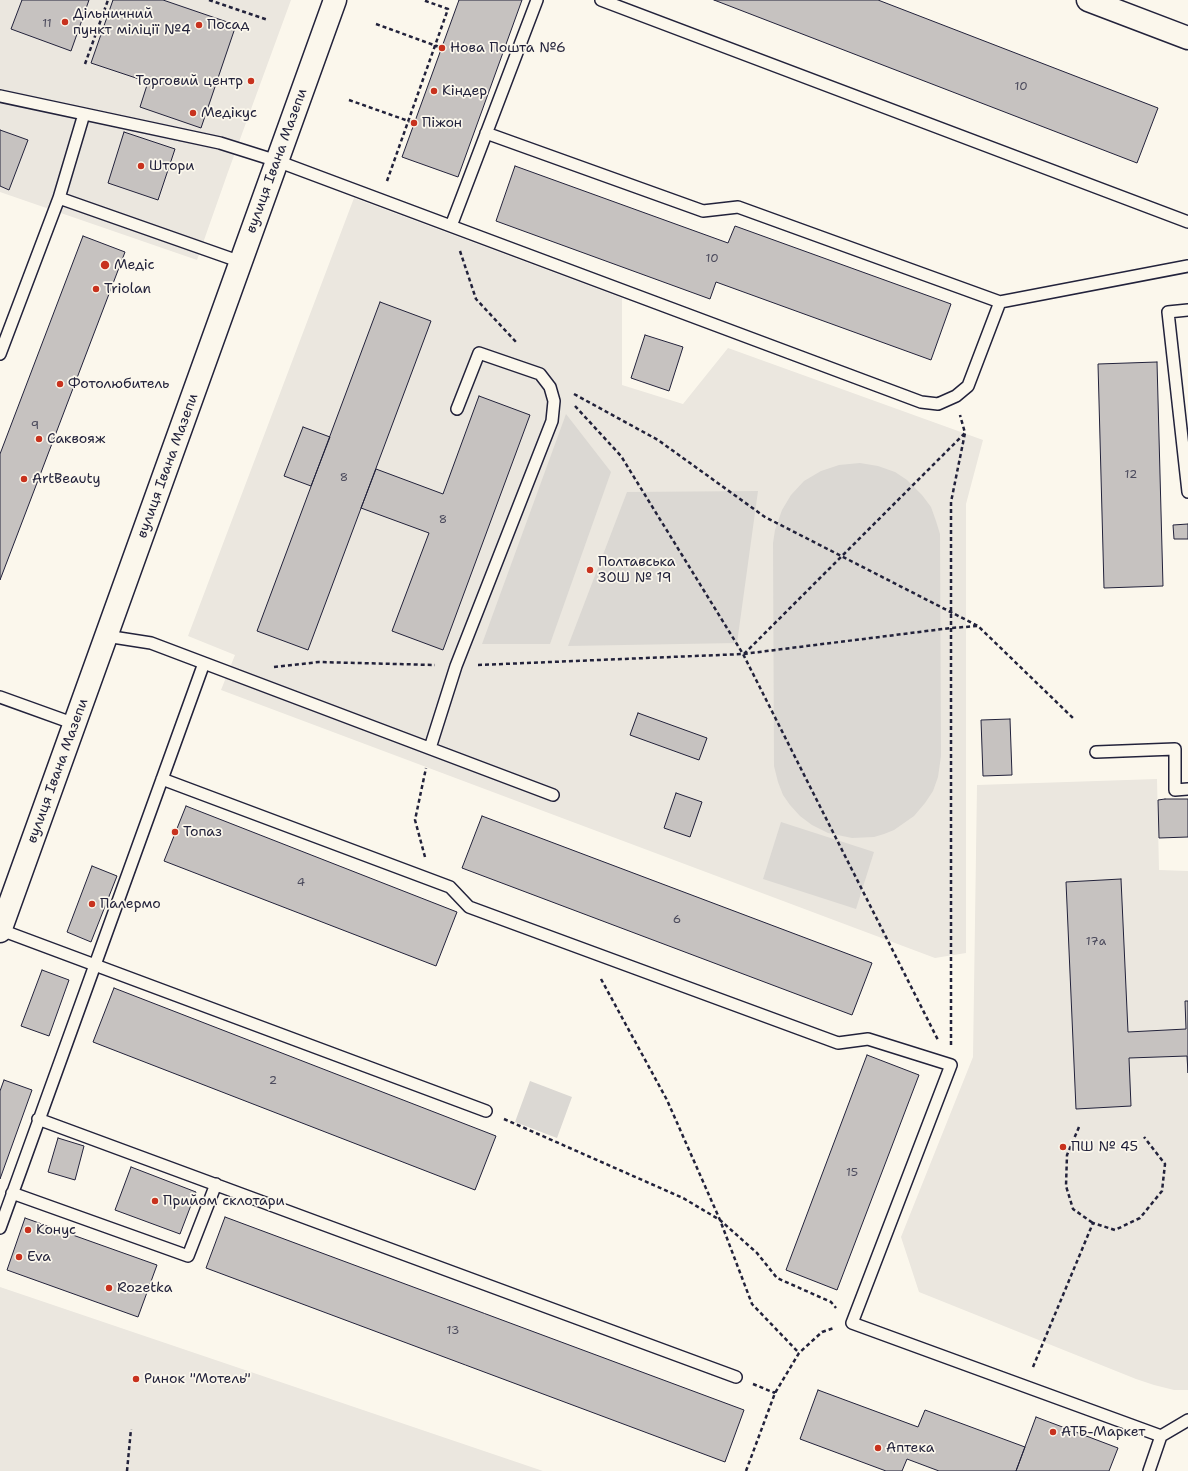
<!DOCTYPE html>
<meta charset="utf-8">
<style>
body{margin:0}
canvas{display:block;background:#fbf7ec}
</style>
<canvas width="1188" height="1471"></canvas>
<script>
const context = document.querySelector('canvas').getContext('2d');
context.lineJoin = 'round';
function fill(path, color) {
  context.fillStyle = color;
  context.fill(path, 'evenodd');
}
function toPath(rows) {
  const path = new Path2D();
  for (const r of rows) {
    path.moveTo(r[0], r[1]);
    for (let i = 2; i < r.length; i += 2) path.lineTo(r[i], r[i + 1]);
  }
  return path;
}
function strokePath(path, color, width, dash) {
  context.strokeStyle = color;
  context.lineWidth = width;
  context.lineCap = dash ? 'butt' : 'round';
  context.setLineDash(dash || []);
  context.stroke(path);
}
function write(font, color, halo, rows, align = 'center') {
  context.font = font + ' "Shantell Sans",sans-serif';
  context.lineWidth = 3.5;
  context.setLineDash([]);
  context.textBaseline = 'middle';
  context.strokeStyle = halo;
  context.fillStyle = color;
  for (const [text, x, y, turn = 0] of rows) {
    context.save();
    context.translate(x, y);
    context.rotate((+turn || 0) * Math.PI / 180);
    context.textAlign = isNaN(turn) ? turn : align;
    if (halo) context.strokeText(text, 0, 0);
    context.fillText(text, 0, 0);
    context.restore();
  }
}
fill(toPath([
 [0,0,291,0,228,172,197,260,0,192],
 [354,198,622,298,622,385,683,404,728,348,983,440,966,504,966,953,935,958,221,690,235,655,188,636],
 [1157,779,1159,870,1188,871,1188,1390,1174,1390,1154,1385,1136,1379,919,1292,901,1237,973,1057,977,785],
 [0,1287,543,1471,0,1471]
]), '#ebe7df');
fill(toPath([
 [566,414,611,472,550,644,482,644],
 [860,463,878,466,895,472,907,480,922,495,931,507,936,521,940,534,941,756,938,777,933,791,925,803,914,816,894,830,884,834,874,837,852,838,828,833,812,825,800,816,790,805,783,795,778,782,774,766,773,543,775,530,782,510,791,495,804,481,821,471,839,465],
 [758,491,737,643,568,646,627,492],
 [781,822,874,852,856,909,763,879],
 [530,1081,572,1097,557,1138,515,1122]
]), '#dbd8d3');
const building = toPath([
 [22,0,89,0,71,51,11,29,22,0],
 [113,0,163,0,236,25,201,128,140,107,148,82,91,63,113,0],
 [459,0,522,0,458,177,402,157,459,0],
 [714,0,878,0,1158,108,1137,163,714,0],
 [0,130,28,140,9,190,0,186,0,130],
 [124,132,175,149,158,200,108,183,124,132],
 [515,166,728,243,735,226,951,304,931,360,716,282,710,299,496,221,515,166],
 [83,236,125,252,0,580,0,454,83,236],
 [380,302,431,321,308,650,257,631,380,302],
 [645,335,683,347,669,391,631,378,645,335],
 [1157,362,1163,586,1104,588,1098,364,1157,362],
 [479,396,530,415,443,650,392,631,429,533,361,508,376,469,443,494,479,396],
 [303,427,330,437,311,486,284,476,303,427],
 [1188,524,1188,539,1174,539,1173,525,1188,524],
 [638,713,707,738,699,760,630,735,638,713],
 [1010,719,1012,775,983,776,981,720,1010,719],
 [676,793,702,802,690,837,664,828,676,793],
 [1165,799,1188,799,1188,837,1159,838,1158,800,1165,799],
 [186,806,457,912,436,966,164,861,186,806],
 [482,816,872,963,852,1015,462,868,482,816],
 [92,866,117,876,91,942,67,932,92,866],
 [1121,879,1128,1032,1186,1029,1185,1001,1188,1001,1188,1073,1187,1056,1129,1058,1131,1106,1076,1109,1066,882,1121,879],
 [42,970,69,980,49,1036,21,1026,42,970],
 [114,988,496,1136,475,1190,93,1042,114,988],
 [867,1055,919,1075,837,1290,786,1270,867,1055],
 [4,1080,32,1090,0,1179,0,1091,4,1080],
 [58,1138,84,1146,75,1180,48,1172,58,1138],
 [131,1167,196,1192,180,1234,115,1210,131,1167],
 [225,1217,744,1410,725,1462,206,1268,225,1217],
 [25,1218,157,1265,138,1317,7,1270,25,1218],
 [818,1390,918,1427,925,1410,1025,1447,1016,1471,939,1471,907,1459,902,1471,886,1471,800,1439,818,1390],
 [1036,1417,1118,1448,1109,1471,1016,1471,1036,1417]
]);
fill(building, '#c6c2c0');
strokePath(building, '#22223b', 1);
const lane = toPath([
 [601,0,1188,222],
 [0,96,220,143,277,161,921,402,938,404,956,396,968,386,1000,302,1188,266],
 [486,133,703,211,738,207,1000,302],
 [59,198,84,114],
 [451,226,537,0],
 [1188,310,1168,312,1188,492],
 [0,354,59,198,241,262],
 [106,636,151,643,553,795],
 [0,697,75,724],
 [430,748,456,666,552,421,554,401,550,387,540,374,479,353,457,409],
 [1096,752,1175,749,1175,790,1188,789],
 [162,779,450,887,469,907,838,1043,868,1039,951,1065,852,1323,1161,1436,1188,1420],
 [1,930,486,1111],
 [38,1119,736,1377],
 [12,1193,188,1256,216,1184],
 [0,1228,204,663],
 [1149,1471,1161,1436]
]);
const street = toPath([
 [1088,0,1188,38]
]);
const secondary = toPath([
 [0,931,335,0]
]);
strokePath(lane, '#22223b', 14);
strokePath(street, '#22223b', 25);
strokePath(secondary, '#22223b', 25);
strokePath(toPath([
 [209,0,268,20],
 [376,24,442,48],
 [85,64,108,0],
 [349,100,414,123],
 [387,181,448,9,423,0],
 [460,251,476,299,517,343],
 [574,394,658,440,765,517,978,626],
 [575,406,621,456,743,654,938,1040],
 [744,654,965,433,960,415],
 [478,665,743,654,951,628,978,626,1074,719],
 [274,667,319,662,435,665],
 [425,857,415,820,426,768],
 [601,979,667,1100,720,1220,752,1304,799,1353],
 [951,1045,951,502,965,433],
 [504,1119,683,1198,720,1220,757,1253,777,1278,831,1302,836,1308],
 [1079,1127,1067,1155,1066,1186,1073,1209,1093,1223],
 [1033,1367,1093,1223,1115,1230,1140,1218,1162,1191,1165,1164,1144,1137],
 [753,1384,775,1393],
 [127,1471,131,1429],
 [746,1471,775,1393,799,1353,822,1332,834,1328]
]), '#22223b', 2.5, [4, 3]);
strokePath(lane, '#fbf7ec', 11);
strokePath(street, '#fbf7ec', 22);
strokePath(secondary, '#fbf7ec', 22);
for (const [x, y, r, color] of [
 [65,22,4,"#c8321e"],
 [199,25,4,"#c8321e"],
 [442,48,4,"#c8321e"],
 [251,81,4,"#c8321e"],
 [434,91,4,"#c8321e"],
 [193,113,4,"#c8321e"],
 [414,123,4,"#c8321e"],
 [141,166,4,"#c8321e"],
 [105,265,5,"#c8321e"],
 [96,289,4,"#c8321e"],
 [60,384,4,"#c8321e"],
 [39,439,4,"#c8321e"],
 [24,479,4,"#c8321e"],
 [590,570,4,"#c8321e"],
 [175,832,4,"#c8321e"],
 [92,904,4,"#c8321e"],
 [1063,1147,4,"#c8321e"],
 [155,1201,4,"#c8321e"],
 [28,1230,4,"#c8321e"],
 [19,1257,4,"#c8321e"],
 [109,1288,4,"#c8321e"],
 [136,1379,4,"#c8321e"],
 [1053,1432,4,"#c8321e"],
 [878,1448,4,"#c8321e"]
]) {
  const dot = new Path2D();
  dot.arc(x, y, r, 0, 2 * Math.PI);
  context.fillStyle = color;
  context.fill(dot);
  strokePath(dot, '#fbf7ec', 1.5);
}
write('12px', '#4b4a5c', null, [
 ["11",47,24],
 ["10",1021,87],
 ["10",712,259],
 ["9",35,426],
 ["12",1131,475],
 ["8",344,478],
 ["8",443,520],
 ["4",301,883],
 ["6",677,920],
 ["17а",1096,942],
 ["2",273,1081],
 ["15",852,1173],
 ["13",453,1331]
]);
write('14px', '#22223b', '#fbf7ec', [
 ["Дільничний",73,14],
 ["пункт міліції №4",73,30],
 ["Посад",207,25],
 ["Нова Пошта №6",450,48],
 ["Торговий центр",243,81,"right"],
 ["Кіндер",442,91],
 ["Медікус",201,113],
 ["Піжон",422,123],
 ["Штори",149,166],
 ["Медіс",114,265],
 ["Triolan",104,289],
 ["Фотолюбитель",68,384],
 ["Саквояж",47,439],
 ["ArtBeauty",32,479],
 ["Полтавська",598,562],
 ["ЗОШ № 19",598,578],
 ["Топаз",183,832],
 ["Палермо",100,904],
 ["ПШ № 45",1071,1147],
 ["Прийом склотари",163,1201],
 ["Конус",36,1230],
 ["Eva",27,1257],
 ["Rozetka",117,1288],
 ["Ринок \"Мотель\"",144,1379],
 ["АТБ-Маркет",1061,1432],
 ["Аптека",886,1448]
], 'left');
write('14px', '#22223b', '#fbf7ec', [
 ["вулиця Івана Мазепи",277,161,-70],
 ["вулиця Івана Мазепи",168,466,-70],
 ["вулиця Івана Мазепи",58,771,-70]
]);
</script>
